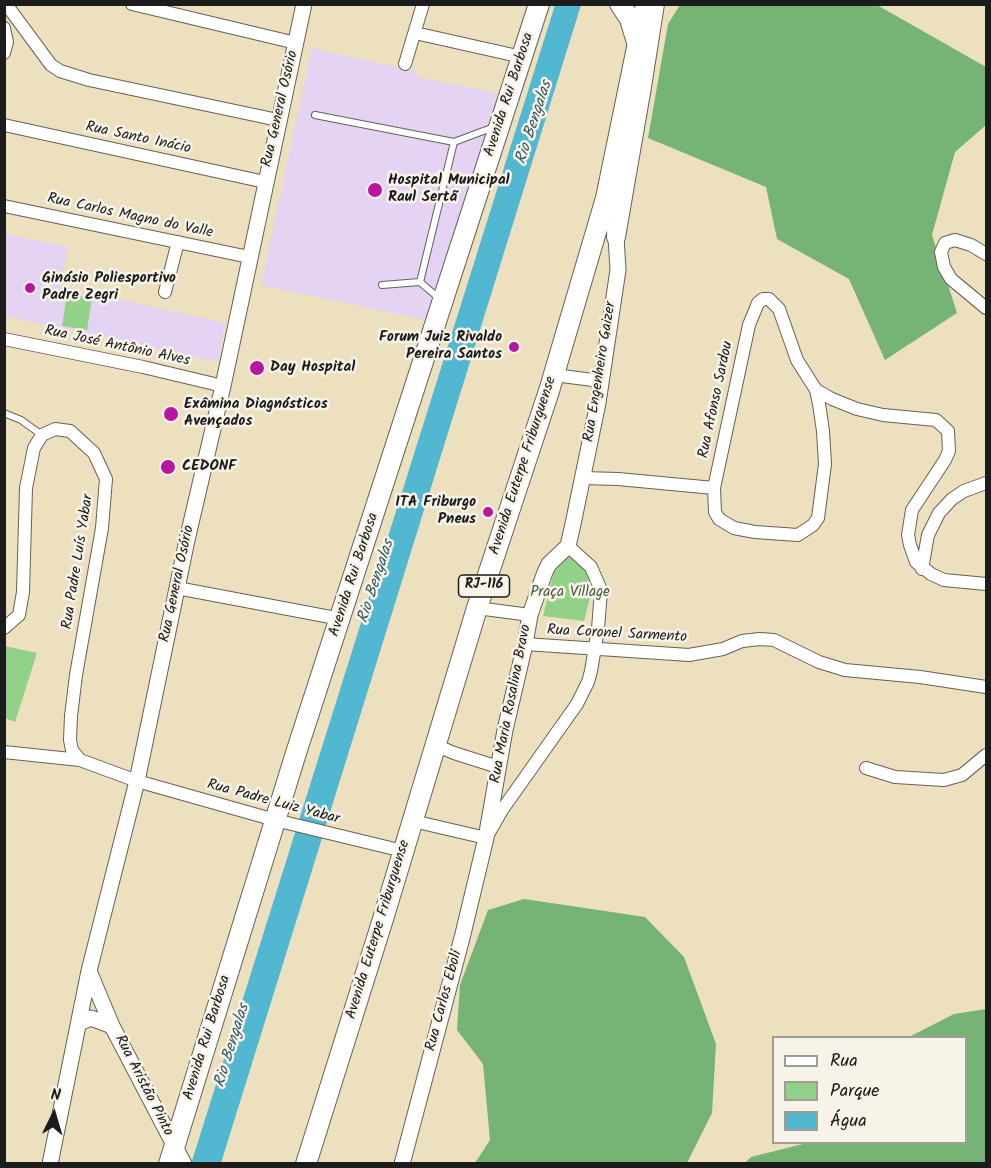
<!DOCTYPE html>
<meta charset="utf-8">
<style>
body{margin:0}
#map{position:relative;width:991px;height:1168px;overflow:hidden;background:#ece0bf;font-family:Kalam,sans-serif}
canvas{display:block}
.frame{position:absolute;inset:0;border:6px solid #1c1c1c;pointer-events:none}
.legend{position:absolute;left:772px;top:1036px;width:195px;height:108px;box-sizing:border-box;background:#f7f3e8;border:2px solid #9f9d96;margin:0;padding:8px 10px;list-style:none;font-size:18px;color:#1c1c1c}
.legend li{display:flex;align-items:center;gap:12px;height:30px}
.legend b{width:30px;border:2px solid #9f9d96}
.north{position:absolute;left:24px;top:1084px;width:60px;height:60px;-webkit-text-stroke:4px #f7f3e8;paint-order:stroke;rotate:5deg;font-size:16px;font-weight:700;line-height:24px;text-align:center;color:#1c1c1c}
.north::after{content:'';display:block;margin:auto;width:21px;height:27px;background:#1c1c1c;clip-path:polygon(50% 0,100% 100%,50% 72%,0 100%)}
</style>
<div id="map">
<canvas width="991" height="1168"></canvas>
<div class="frame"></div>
<ul class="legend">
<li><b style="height:8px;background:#fff"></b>Rua</li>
<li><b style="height:16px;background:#92d288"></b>Parque</li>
<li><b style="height:16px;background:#52b7d1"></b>Água</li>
</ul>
<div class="north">N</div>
</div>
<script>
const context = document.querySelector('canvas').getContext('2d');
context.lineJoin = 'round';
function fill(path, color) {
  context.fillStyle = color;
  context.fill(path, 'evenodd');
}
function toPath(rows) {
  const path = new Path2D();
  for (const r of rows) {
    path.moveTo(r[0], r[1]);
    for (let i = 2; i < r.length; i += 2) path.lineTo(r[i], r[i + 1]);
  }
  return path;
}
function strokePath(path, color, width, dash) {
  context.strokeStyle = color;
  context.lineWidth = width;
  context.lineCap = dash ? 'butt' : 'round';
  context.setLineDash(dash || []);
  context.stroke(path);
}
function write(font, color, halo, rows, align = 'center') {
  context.font = font + ' Kalam,sans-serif';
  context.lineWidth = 5;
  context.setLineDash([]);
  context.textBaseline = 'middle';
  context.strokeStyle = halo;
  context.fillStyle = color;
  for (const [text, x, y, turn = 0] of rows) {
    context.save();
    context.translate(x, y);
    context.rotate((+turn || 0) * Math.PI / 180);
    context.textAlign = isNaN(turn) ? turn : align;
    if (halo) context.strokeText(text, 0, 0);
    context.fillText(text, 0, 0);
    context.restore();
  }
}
fill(toPath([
 [312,48,417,72,418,77,499,94,426,320,261,285],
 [5,234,68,247,60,286,225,323,218,362,5,316]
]), '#e4d3f2');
fill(toPath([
 [67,294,92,298,87,330,62,326],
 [567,556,583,564,588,575,591,594,584,621,543,616,554,572],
 [4,646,37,653,15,722,5,718]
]), '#92d288');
fill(toPath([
 [680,5,877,5,986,67,986,125,955,152,932,235,957,313,885,360,849,279,777,239,766,187,648,138,668,24],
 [524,899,645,917,684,957,716,1044,712,1113,687,1163,475,1163,490,1140,483,1064,457,1030,460,985,488,910],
 [986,1009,986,1163,745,1163,751,1157,807,1143,966,1142,966,1038,909,1037,954,1014]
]), '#75b474');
fill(toPath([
 [555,5,581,5,221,1163,191,1164]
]), '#52b7d1');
const service = toPath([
 [315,115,454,142],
 [382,285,420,282],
 [441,300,420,282,454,142,494,127],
 [4,413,21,420,42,435]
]);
const minor = toPath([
 [6,4,51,65,60,71,89,80,278,120],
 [132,4,296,43],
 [4,28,7,42,4,53],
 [415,33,522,57],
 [405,64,423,4],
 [4,125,265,182],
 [4,206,249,257],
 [986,254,971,245,955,240,945,243,941,252,944,267,951,279,986,308],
 [165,292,178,242],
 [4,339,143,367,223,386],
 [554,375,601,381],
 [816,390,832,399,857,409,883,415,936,420,948,431,949,451,945,460,912,510,908,535,910,545,916,562,931,574,944,580,986,584],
 [582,478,618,479,714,488,749,325,758,303,763,299,769,299,779,309,797,360,816,390,819,404,823,431,825,464,818,518,813,525,798,535,755,532,734,528,719,519,715,512,714,488],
 [922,569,928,535,939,513,952,499,964,491,986,483],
 [177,588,341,619],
 [477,608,530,615],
 [4,628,19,615,23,592,26,488,34,448,42,435,55,429,70,431,94,453,106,479,102,528,76,675,71,716,70,740,72,750,80,760],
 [525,644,689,655,723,649,742,641,760,639,774,640,819,662,845,670,920,677,986,687],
 [435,745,454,753,498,767],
 [4,752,80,760,137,781,275,820,403,851],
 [866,768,895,777,944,780,962,775,986,755],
 [413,821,486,838,502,810,577,704,588,682,591,671,598,629,601,590,591,567,568,546]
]);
const tertiary = toPath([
 [89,971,112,1026,184,1164],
 [79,1023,91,1018,112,1026],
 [50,1164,89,971,137,781,187,540,223,386,304,4],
 [402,1164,462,938,486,838,505,730,525,644,530,615,545,572,549,564,568,546,573,524,598,403,618,270,616,237,613,226]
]);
const secondary = toPath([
 [616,237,642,87,655,4]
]);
const primary = toPath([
 [620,4,630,19,637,42],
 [169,1164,296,753,539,4],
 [306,1164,383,919,477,608,549,391,606,198,646,4]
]);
strokePath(service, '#656155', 8);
strokePath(minor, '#656155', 14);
strokePath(tertiary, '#656155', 17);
strokePath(secondary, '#656155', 20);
strokePath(primary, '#656155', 22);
strokePath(service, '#fff', 6);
strokePath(minor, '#fff', 12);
strokePath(tertiary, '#fff', 15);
strokePath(secondary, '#fff', 18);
strokePath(primary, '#fff', 20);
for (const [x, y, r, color] of [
 [375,190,8,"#b5179e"],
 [30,288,6,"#b5179e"],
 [514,347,6,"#b5179e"],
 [257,368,8,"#b5179e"],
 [171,414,8,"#b5179e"],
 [168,467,8,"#b5179e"],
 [488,512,6,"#b5179e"]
]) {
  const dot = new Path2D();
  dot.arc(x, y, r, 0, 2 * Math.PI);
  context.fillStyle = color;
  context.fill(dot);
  strokePath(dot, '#f7f3e8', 2);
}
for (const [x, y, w] of [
 [484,586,51]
]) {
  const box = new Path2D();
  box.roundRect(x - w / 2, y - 11, w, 22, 4.5);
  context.fillStyle = '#f7f3e8';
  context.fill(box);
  strokePath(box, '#1c1c1c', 1.5);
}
write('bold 14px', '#1c1c1c', null, [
 ["RJ-116",484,586]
]);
write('15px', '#1c1c1c', '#f7f3e8', [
 ["Avenida Rui Barbosa",510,95,-72],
 ["Rua General Osório",281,109,-77],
 ["Rua Santo Inácio",138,139,12],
 ["Rua Carlos Magno do Valle",130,217,12],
 ["Rua José Antônio Alves",117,347,12],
 ["Rua Engenheiro Gaizer",601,372,-81],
 ["Rua Afonso Sardou",717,400,-78],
 ["Avenida Euterpe Friburguense",524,466,-72],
 ["Rua Padre Luís Yabar",79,562,-81],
 ["Avenida Rui Barbosa",355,575,-72],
 ["Rua General Osório",178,584,-78],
 ["Rua Coronel Sarmento",617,635,3],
 ["Rua Maria Rosalina Bravo",512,704,-79],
 ["Rua Padre Luiz Yabar",273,803,15],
 ["Avenida Euterpe Friburguense",379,930,-73],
 ["Rua Carlos Eboli",445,1001,-75],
 ["Avenida Rui Barbosa",208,1038,-73],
 ["Rua Aristão Pinto",143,1086,63]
]);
write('bold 15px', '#1c1c1c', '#f7f3e8', [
 ["Hospital Municipal",388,181],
 ["Raul Sertã",388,198],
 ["Ginásio Poliesportivo",42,279],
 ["Padre Zegri",42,296],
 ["Forum Juiz Rivaldo",502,338,"right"],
 ["Pereira Santos",502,355,"right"],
 ["Day Hospital",270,368],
 ["Exâmina Diagnósticos",184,405],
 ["Avençados",184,422],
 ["CEDONF",182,467],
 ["ITA Friburgo",476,503,"right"],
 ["Pneus",476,520,"right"]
], 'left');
write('15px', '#455c42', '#f7f3e8', [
 ["Praça Village",570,593]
]);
write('italic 16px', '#325a64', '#f7f3e8', [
 ["Rio Bengalas",535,123,-72],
 ["Rio Bengalas",377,582,-72],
 ["Rio Bengalas",233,1046,-73]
]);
</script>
